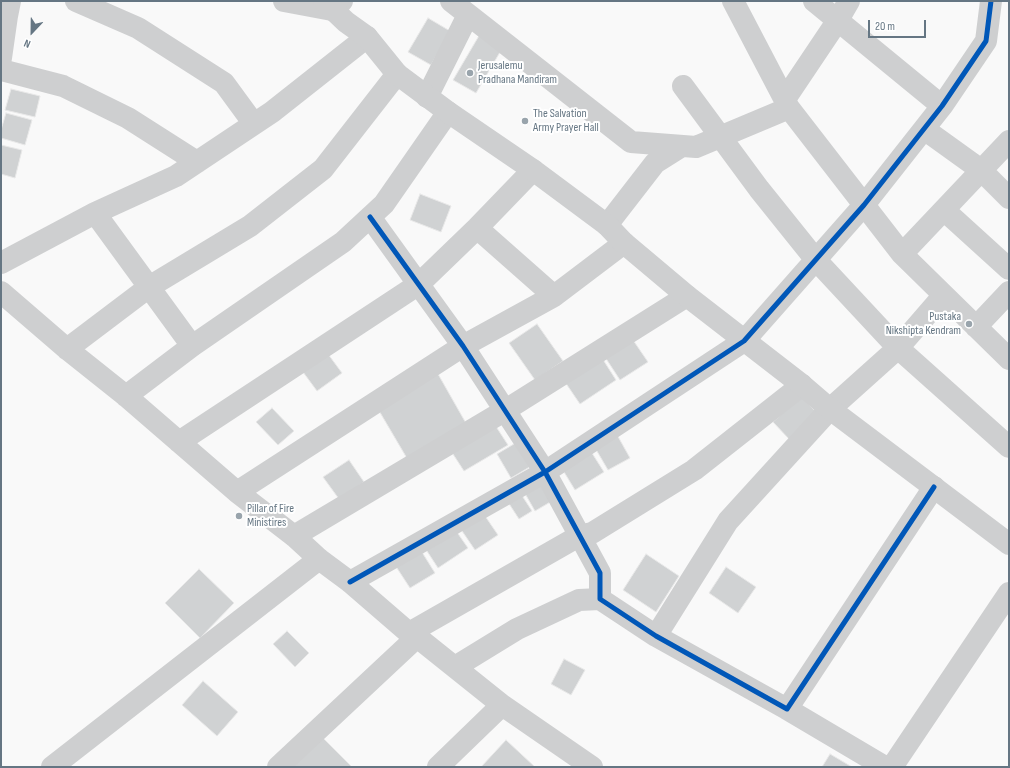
<!DOCTYPE html>
<style>
body{margin:0}
#map{position:relative;width:1010px;height:768px;overflow:hidden;background:#f9f9f9;font-family:"Sofia Sans Condensed",sans-serif}
canvas{display:block}
.frame{position:absolute;inset:0;border:2px solid #657683;pointer-events:none}
.north{position:absolute;left:12px;top:12px;width:40px;height:40px;-webkit-text-stroke:3px #fff;paint-order:stroke;rotate:202deg;font-size:11px;font-weight:700;line-height:16px;text-align:center;color:#657683}
.north::after{content:'';display:block;margin:auto;width:14px;height:18px;background:#657683;clip-path:polygon(50% 0,100% 100%,50% 72%,0 100%)}
.scale{position:absolute;left:868px;top:20px;width:58px;height:18px;box-sizing:border-box;border:2px solid #657683;border-top:0;padding-left:5px;font-size:12px;line-height:14px;white-space:nowrap;color:#657683;-webkit-text-stroke:3px #fff;paint-order:stroke}
</style>
<div id="map">
<canvas width="1010" height="768"></canvas>
<div class="frame"></div>
<div class="north">N</div>
<div class="scale">20 m</div>
</div>
<script>
const context = document.querySelector('canvas').getContext('2d');
context.lineJoin = 'round';
function fill(path, color) {
  context.fillStyle = color;
  context.fill(path, 'evenodd');
}
function toPath(rows) {
  const path = new Path2D();
  for (const r of rows) {
    path.moveTo(r[0], r[1]);
    for (let i = 2; i < r.length; i += 2) path.lineTo(r[i], r[i + 1]);
  }
  return path;
}
function strokePath(path, color, width, dash) {
  context.strokeStyle = color;
  context.lineWidth = width;
  context.lineCap = dash ? 'butt' : 'round';
  context.setLineDash(dash || []);
  context.stroke(path);
}
function write(font, color, halo, rows, align = 'center') {
  context.font = font + ' "Sofia Sans Condensed",sans-serif';
  context.lineWidth = 4;
  context.setLineDash([]);
  context.textBaseline = 'middle';
  context.strokeStyle = halo;
  context.fillStyle = color;
  for (const [text, x, y, turn = 0] of rows) {
    context.save();
    context.translate(x, y);
    context.rotate((+turn || 0) * Math.PI / 180);
    context.textAlign = isNaN(turn) ? turn : align;
    if (halo) context.strokeText(text, 0, 0);
    context.fillText(text, 0, 0);
    context.restore();
  }
}
const building = toPath([
 [428,18,450,31,431,65,408,52,428,18],
 [480,34,503,47,476,93,453,80,480,34],
 [11,89,40,96,35,117,5,110,11,89],
 [6,113,32,120,25,145,1,138,1,130,6,113],
 [1,145,22,150,15,178,1,174,1,145],
 [420,194,451,206,441,232,410,220,420,194],
 [537,324,563,361,535,380,509,343,537,324],
 [633,340,648,362,620,380,605,357,633,340],
 [328,354,342,373,317,391,303,372,328,354],
 [602,358,616,380,580,404,565,382,602,358],
 [438,374,467,425,408,460,378,409,438,374],
 [801,396,817,413,789,439,773,422,801,396],
 [272,408,294,431,278,445,256,422,272,408],
 [495,425,508,445,464,471,451,451,495,425],
 [616,433,630,458,608,470,594,446,616,433],
 [519,441,533,465,511,478,497,454,519,441],
 [590,450,604,472,575,490,561,467,590,450],
 [349,460,364,482,339,499,323,477,349,460],
 [539,480,552,501,535,511,523,490,539,480],
 [519,491,532,511,519,519,506,499,519,491],
 [483,513,498,535,475,550,460,528,483,513],
 [454,528,468,548,438,568,425,548,454,528],
 [420,549,435,573,410,588,395,565,420,549],
 [646,554,679,576,656,612,623,590,646,554],
 [726,567,756,587,738,613,709,593,726,567],
 [199,569,234,603,200,638,165,603,199,569],
 [287,631,309,653,295,667,273,644,287,631],
 [564,659,585,670,571,695,551,684,564,659],
 [203,681,238,712,217,736,182,705,203,681],
 [321,736,352,767,293,767,321,736],
 [506,740,535,767,481,767,506,740],
 [830,754,852,767,822,767,830,754]
]);
fill(building, '#d0d2d3');
strokePath(building, '#e8e8e8', 1);
strokePath(toPath([
 [76,1,138,28,224,83,254,124],
 [284,1,332,10,342,1],
 [451,1,631,142,696,147,789,108,902,254,1009,359],
 [733,1,789,108],
 [814,1,942,106],
 [1,58,7,16,10,1],
 [1,70,63,86,128,118,197,162],
 [683,86,759,189,816,260,898,348,1009,447],
 [427,97,468,15],
 [785,99,838,20,849,1],
 [924,129,981,170,1009,198],
 [944,210,1009,269],
 [95,213,192,346],
 [370,217,463,346,545,472,600,573,600,599,656,636,787,709,934,487],
 [607,225,655,163,682,146],
 [477,228,554,296],
 [902,254,1009,141],
 [1,263,95,213,176,176,272,112,367,37],
 [1,292,67,349,126,396,237,492,294,536,319,559,350,582,409,633,417,637,502,705,592,767],
 [976,327,1009,292],
 [67,349,149,287,250,226,323,169,397,74],
 [126,396,192,346,343,242,384,204,448,112],
 [179,442,419,284,477,228,533,170],
 [237,492,463,346,554,296,624,243],
 [294,536,504,411,687,296],
 [350,582,545,472,744,341,864,205,942,106,986,41,991,1],
 [409,633,579,536,592,533,694,470,802,385],
 [656,636,728,521,830,409,898,348,943,296],
 [455,667,517,629,579,600,600,599],
 [787,709,885,767],
 [52,767,319,559],
 [278,767,417,637],
 [438,767,502,705],
 [892,767,1009,593]
]), '#cecfd0', 22);
strokePath(toPath([
 [324,1,346,22,367,37,397,74,448,112,533,170,607,225,624,243,687,296,802,385,830,409,1009,544]
]), '#cecfd0', 22);
strokePath(toPath([
 [370,217,463,346,545,472,600,573,600,599,656,636,787,709,934,487],
 [350,582,545,472,744,341,864,205,942,106,986,41,991,1]
]), '#0057b8', 5);
for (const [x, y, r, color] of [
 [470,73,4,"#99a4ac"],
 [525,121,4,"#99a4ac"],
 [969,324,4,"#99a4ac"],
 [239,516,4,"#99a4ac"]
]) {
  const dot = new Path2D();
  dot.arc(x, y, r, 0, 2 * Math.PI);
  context.fillStyle = color;
  context.fill(dot);
  strokePath(dot, '#fff', 1.5);
}
write('12px', '#657683', '#fff', [
 ["Jerusalemu",478,66],
 ["Pradhana Mandiram",478,80],
 ["The Salvation",533,114],
 ["Army Prayer Hall",533,128],
 ["Pustaka",961,317,"right"],
 ["Nikshipta Kendram",961,331,"right"],
 ["Pillar of Fire",247,509],
 ["Ministires",247,523]
], 'left');
</script>
